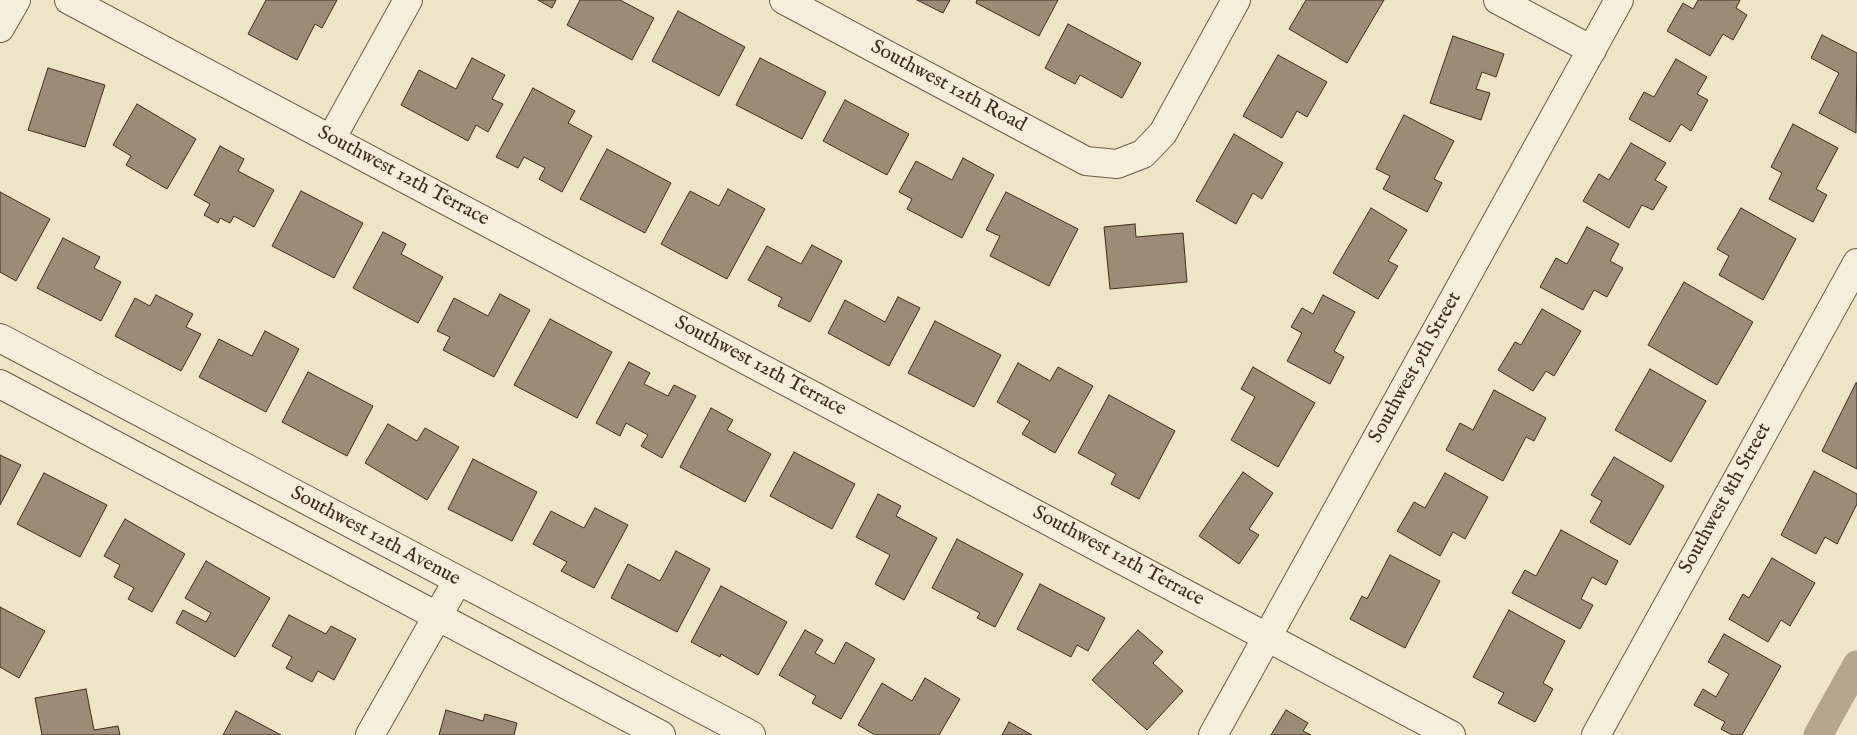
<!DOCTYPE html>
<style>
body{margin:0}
canvas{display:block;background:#eee5c8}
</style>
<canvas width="1857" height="735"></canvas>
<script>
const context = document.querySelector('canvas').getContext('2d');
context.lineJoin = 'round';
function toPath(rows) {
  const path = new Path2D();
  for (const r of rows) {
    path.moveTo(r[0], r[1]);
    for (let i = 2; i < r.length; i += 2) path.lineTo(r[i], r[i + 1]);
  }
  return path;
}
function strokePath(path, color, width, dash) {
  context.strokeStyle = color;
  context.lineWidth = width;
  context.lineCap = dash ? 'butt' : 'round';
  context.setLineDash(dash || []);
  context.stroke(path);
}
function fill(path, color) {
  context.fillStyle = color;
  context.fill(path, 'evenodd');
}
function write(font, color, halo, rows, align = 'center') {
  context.font = font + ' "IM FELL English",serif';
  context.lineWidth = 5;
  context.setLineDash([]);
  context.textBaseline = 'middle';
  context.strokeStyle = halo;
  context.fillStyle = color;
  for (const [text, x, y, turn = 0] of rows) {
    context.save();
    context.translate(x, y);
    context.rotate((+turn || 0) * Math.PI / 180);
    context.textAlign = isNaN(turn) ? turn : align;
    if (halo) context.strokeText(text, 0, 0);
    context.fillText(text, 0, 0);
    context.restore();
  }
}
strokePath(toPath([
 [1818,735,1857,665]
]), '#b4a68f', 29);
const building = toPath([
 [266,0,337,0,322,28,315,24,297,60,248,34,266,0],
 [538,0,556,0,552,8,538,0],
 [580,0,620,0,654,18,632,60,567,25,580,0],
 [917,0,950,0,943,13,917,0],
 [977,0,1058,0,1039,36,976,3,977,0],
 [1306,0,1384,0,1347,63,1289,29,1306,0],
 [1698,0,1740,0,1736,8,1747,15,1733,40,1723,34,1710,56,1667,31,1683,3,1693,9,1698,0],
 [678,11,745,47,719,96,652,61,678,11],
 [1068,24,1141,63,1122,98,1080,75,1075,84,1045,68,1068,24],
 [1822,35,1857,53,1856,133,1819,113,1839,73,1811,58,1822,35],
 [1453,36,1504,54,1496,77,1482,72,1476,89,1490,93,1481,120,1430,103,1453,36],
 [1278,55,1327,82,1307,117,1297,111,1282,138,1243,116,1278,55],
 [472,58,505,75,492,99,503,104,488,132,476,125,468,141,401,105,419,70,456,89,472,58],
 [760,58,826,92,802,139,736,105,760,58],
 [1676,59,1707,77,1697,94,1708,100,1691,131,1681,124,1670,142,1629,119,1644,92,1654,97,1676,59],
 [48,68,105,85,85,147,28,130,48,68],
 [533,88,575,111,568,123,592,136,562,192,539,179,545,168,524,157,518,168,496,157,533,88],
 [845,100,909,134,887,175,823,141,845,100],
 [137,104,196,139,167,189,126,165,131,156,113,145,137,104],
 [1404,115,1454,141,1434,179,1442,183,1427,212,1383,189,1390,176,1376,169,1404,115],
 [1793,124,1838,148,1816,189,1827,195,1813,222,1769,199,1782,173,1771,167,1793,124],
 [1234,134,1283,163,1262,199,1253,193,1236,224,1196,201,1234,134],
 [1631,143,1666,163,1655,180,1667,187,1653,210,1642,205,1629,228,1583,201,1599,174,1609,180,1631,143],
 [220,146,244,159,238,171,274,190,254,227,234,216,230,223,220,218,218,223,204,215,210,204,194,195,220,146],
 [607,149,671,183,645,233,580,199,607,149],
 [963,158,994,175,962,238,907,209,912,199,899,192,916,161,952,180,963,158],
 [728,189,765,209,727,279,661,244,690,191,719,206,728,189],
 [301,191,363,223,334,278,272,246,301,191],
 [0,192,50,219,16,281,0,272,0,192],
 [1006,192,1078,229,1049,286,990,256,1000,236,986,230,1006,192],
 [1371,208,1407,230,1388,261,1398,266,1378,299,1333,273,1371,208],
 [1741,208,1796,239,1763,300,1719,275,1729,256,1717,249,1741,208],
 [1135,224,1136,237,1183,233,1187,282,1110,289,1104,227,1135,224],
 [1587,227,1619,244,1610,261,1623,268,1607,297,1594,290,1583,310,1540,287,1556,258,1567,264,1587,227],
 [383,232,406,244,401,254,443,277,418,323,353,288,383,232],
 [63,238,100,257,94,268,121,282,101,321,37,288,63,238],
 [812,245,842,261,810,322,778,306,782,298,748,280,767,246,801,264,812,245],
 [1684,282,1753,322,1717,385,1648,345,1684,282],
 [500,294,530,310,494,377,443,350,450,337,437,331,454,298,488,316,500,294],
 [156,295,193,314,186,327,201,334,181,371,115,336,135,298,150,306,156,295],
 [1323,295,1355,312,1334,351,1344,357,1330,384,1287,361,1302,333,1291,327,1302,308,1313,314,1323,295],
 [898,297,920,308,889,366,828,333,845,300,885,322,898,297],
 [1542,309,1581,331,1554,376,1546,371,1533,391,1498,370,1515,342,1521,345,1542,309],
 [550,319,612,352,577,418,514,385,550,319],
 [935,321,1001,355,974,407,908,373,935,321],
 [265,331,299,349,266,412,199,377,219,339,252,356,265,331],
 [629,362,650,373,644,384,668,396,674,385,696,396,662,458,641,446,648,435,626,423,620,436,596,423,629,362],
 [1018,363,1050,381,1058,367,1093,386,1055,453,1022,434,1030,421,997,402,1018,363],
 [1253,367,1315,403,1278,467,1231,440,1255,397,1241,389,1253,367],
 [1650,369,1706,401,1671,462,1615,430,1650,369],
 [308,372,373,406,347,456,282,422,308,372],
 [1856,383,1857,383,1857,469,1822,451,1856,383],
 [1494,390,1546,418,1534,441,1526,437,1503,481,1446,450,1460,423,1473,430,1494,390],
 [1109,395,1175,431,1139,499,1111,484,1116,474,1078,453,1109,395],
 [711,408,733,420,727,430,771,454,745,502,680,467,711,408],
 [388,424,417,441,425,428,459,447,427,500,365,463,388,424],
 [794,452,855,484,832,529,770,496,794,452],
 [0,455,21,465,0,505,0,455],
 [1614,457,1664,486,1630,545,1590,522,1602,501,1591,495,1614,457],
 [473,459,537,492,512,541,448,509,473,459],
 [1814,471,1857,494,1857,504,1837,544,1825,537,1816,554,1781,535,1814,471],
 [1243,472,1273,493,1249,529,1259,535,1239,564,1199,536,1243,472],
 [44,473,107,505,80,557,17,524,44,473],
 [1445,473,1488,497,1465,539,1453,532,1440,556,1397,531,1414,502,1425,508,1445,473],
 [878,494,901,506,896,516,937,538,904,600,875,584,890,555,856,537,878,494],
 [595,508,628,525,594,588,561,571,567,562,533,544,551,511,584,528,595,508],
 [125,519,185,554,152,612,128,599,134,588,114,577,120,565,104,556,125,519],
 [1561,530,1618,561,1606,585,1592,577,1581,599,1593,605,1580,629,1512,593,1525,570,1536,576,1561,530],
 [957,539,1023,574,995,627,977,618,980,613,932,588,957,539],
 [676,551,710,569,677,632,611,598,628,564,660,581,676,551],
 [1390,555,1440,581,1405,648,1350,619,1362,596,1367,599,1390,555],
 [1772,558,1815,583,1790,626,1781,620,1768,642,1729,619,1743,594,1749,598,1772,558],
 [206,561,270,598,235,657,176,623,183,610,206,622,211,613,185,598,206,561],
 [1040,584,1105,618,1088,651,1077,645,1071,657,1017,629,1040,584],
 [721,586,787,622,758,675,721,654,720,657,691,642,721,586],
 [0,607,45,631,19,678,0,667,0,607],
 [1509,610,1565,641,1543,683,1553,689,1535,722,1498,703,1504,693,1473,677,1509,610],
 [289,615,326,634,331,626,356,639,334,680,318,671,312,682,286,668,292,657,272,646,289,615],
 [805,630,823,640,815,653,834,664,846,642,875,659,841,719,812,703,816,696,779,675,805,630],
 [1138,630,1163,652,1153,663,1183,691,1147,730,1092,680,1138,630],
 [1724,634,1781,666,1742,735,1732,735,1721,729,1725,722,1694,705,1703,689,1716,697,1729,674,1708,662,1724,634],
 [925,678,960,699,939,735,875,735,858,725,882,683,912,701,925,678],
 [86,689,94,730,118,726,120,735,42,735,35,698,86,689],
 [446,710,483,721,485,714,517,723,514,735,439,735,446,710],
 [1286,710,1308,723,1303,731,1311,735,1271,735,1286,710],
 [236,711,281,735,223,735,236,711],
 [1009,722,1032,735,1002,735,1009,722]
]);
fill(building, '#9b8c77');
strokePath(building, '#422c1f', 1);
const minor = toPath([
 [69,0,1451,735],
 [784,0,1086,161,1117,164,1143,154,1163,133,1236,0],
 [1498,0,1592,50],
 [0,28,16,0],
 [331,139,408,0],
 [0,338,751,735],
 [0,384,661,735],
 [370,735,458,580],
 [1213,735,1619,0],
 [1596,735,1857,263]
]);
strokePath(minor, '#6d5a49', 30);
strokePath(minor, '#f4eedb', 28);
write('20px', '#422c1f', '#f4eedb', [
 ["Southwest 12th Road",948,87,28],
 ["Southwest 12th Terrace",403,177,28],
 ["Southwest 12th Terrace",760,367,28],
 ["Southwest 9th Street",1416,368,-61],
 ["Southwest 8th Street",1726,499,-61],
 ["Southwest 12th Avenue",375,537,28],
 ["Southwest 12th Terrace",1118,557,28]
]);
</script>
